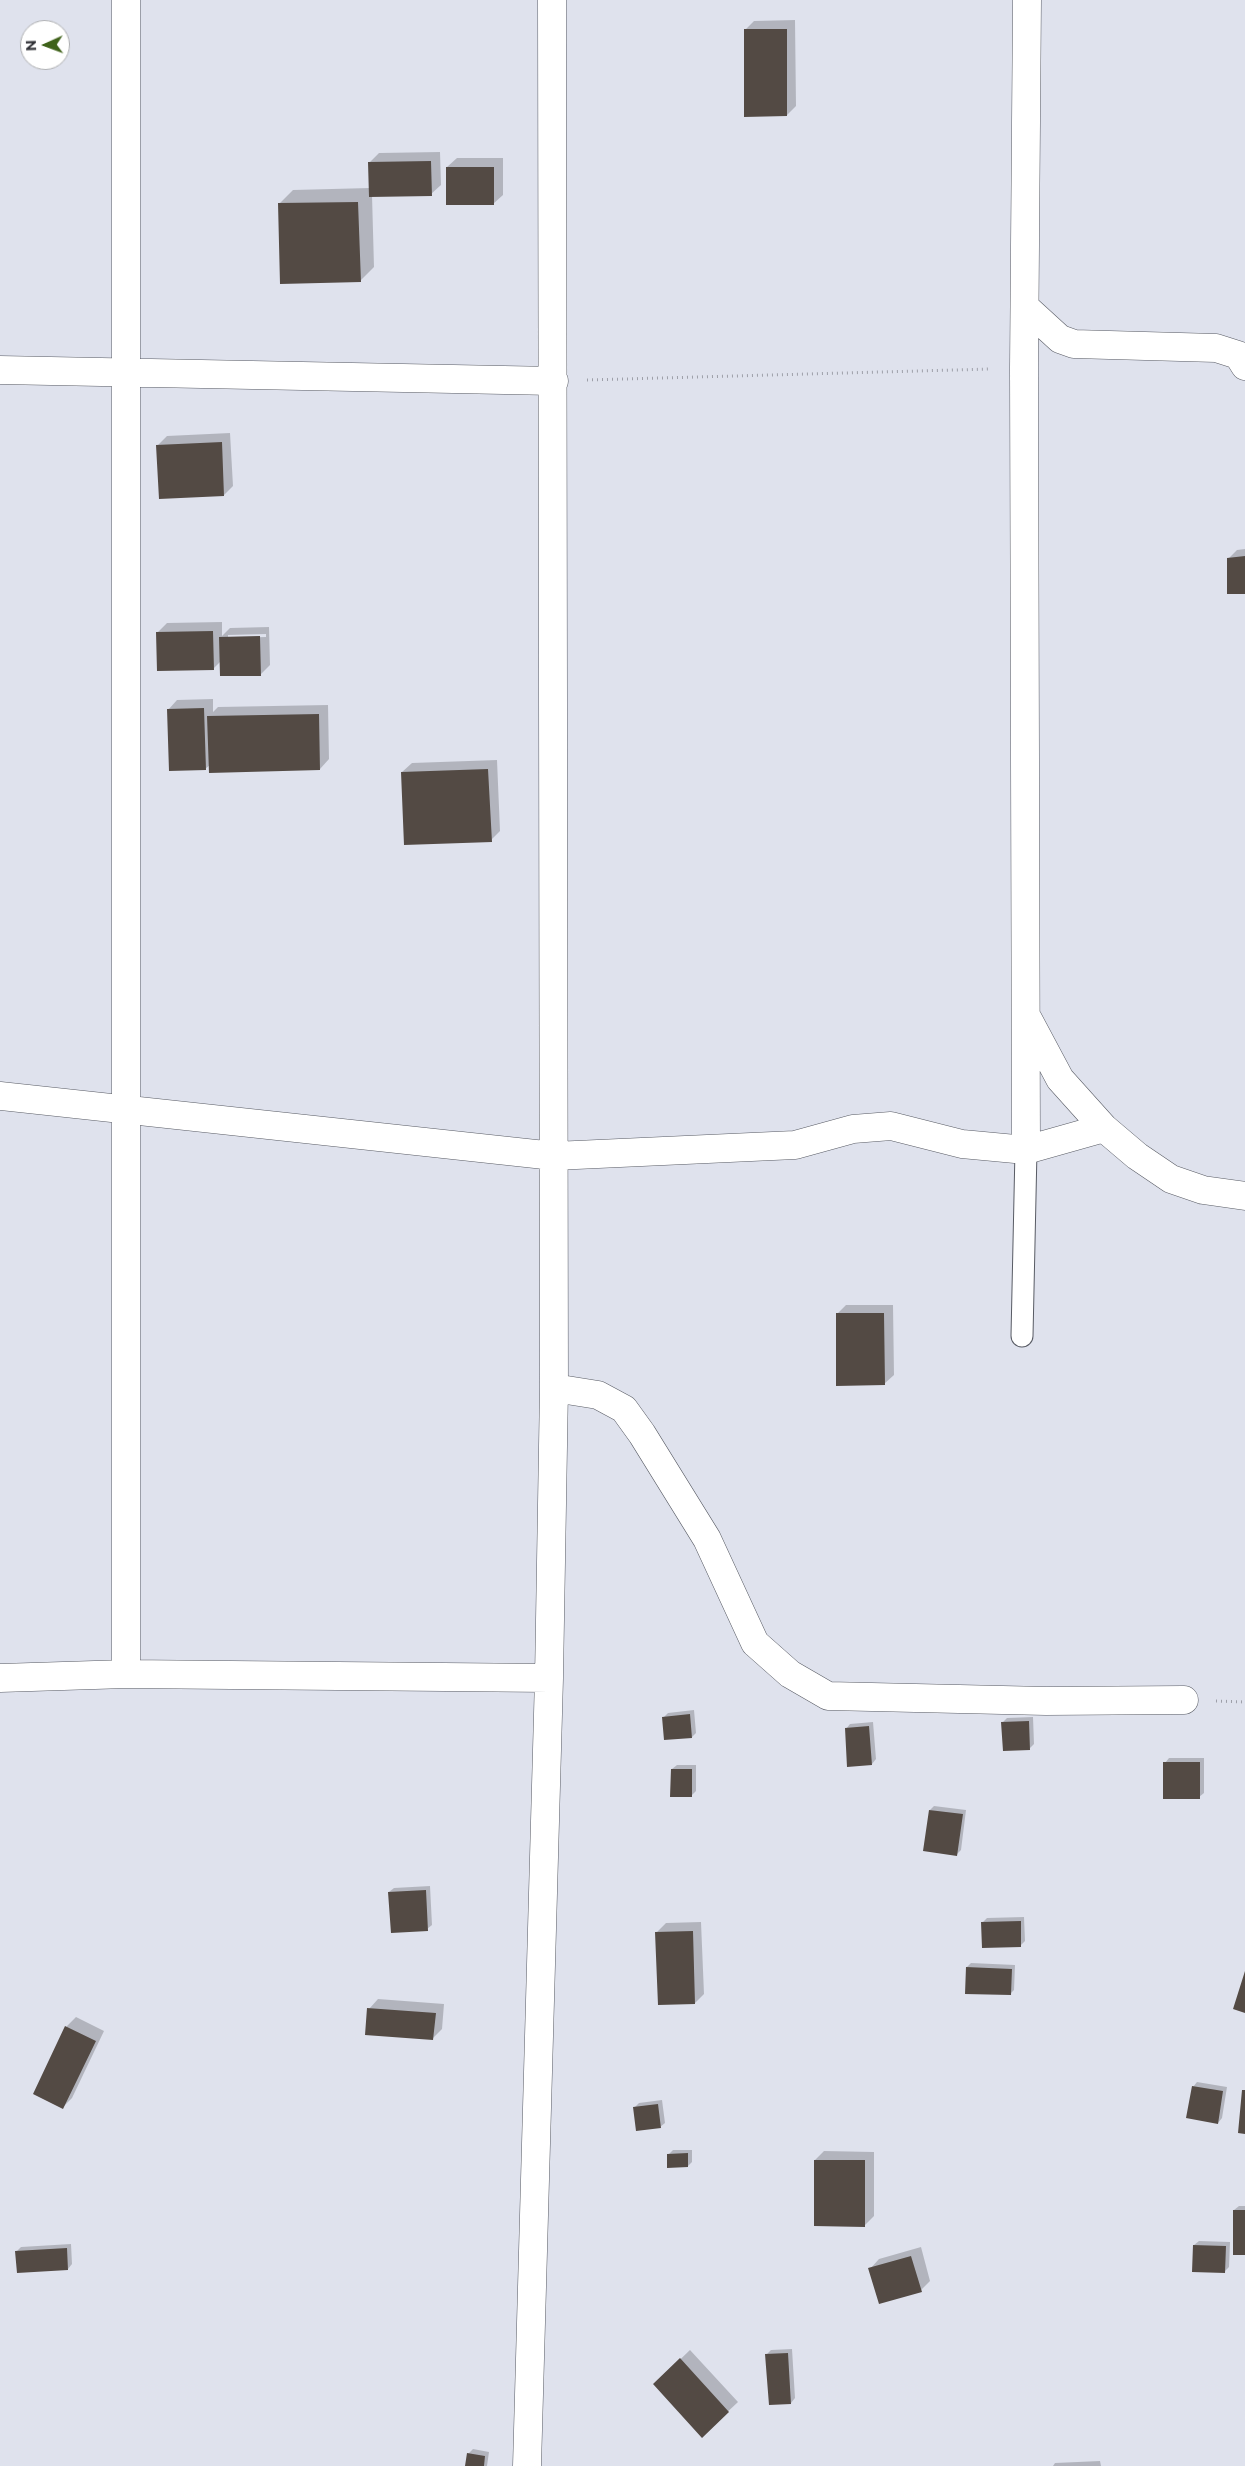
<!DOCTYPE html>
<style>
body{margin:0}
#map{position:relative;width:1245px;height:2466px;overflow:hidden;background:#dfe2ed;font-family:Montserrat,sans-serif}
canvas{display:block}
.north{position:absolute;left:20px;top:20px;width:50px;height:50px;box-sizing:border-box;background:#fff;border:1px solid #acadaf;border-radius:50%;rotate:268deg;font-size:14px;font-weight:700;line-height:20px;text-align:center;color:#303136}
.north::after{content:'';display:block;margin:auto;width:18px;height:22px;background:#3f621a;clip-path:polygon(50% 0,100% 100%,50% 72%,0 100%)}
</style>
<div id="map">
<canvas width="1245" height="2466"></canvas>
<div class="north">N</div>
</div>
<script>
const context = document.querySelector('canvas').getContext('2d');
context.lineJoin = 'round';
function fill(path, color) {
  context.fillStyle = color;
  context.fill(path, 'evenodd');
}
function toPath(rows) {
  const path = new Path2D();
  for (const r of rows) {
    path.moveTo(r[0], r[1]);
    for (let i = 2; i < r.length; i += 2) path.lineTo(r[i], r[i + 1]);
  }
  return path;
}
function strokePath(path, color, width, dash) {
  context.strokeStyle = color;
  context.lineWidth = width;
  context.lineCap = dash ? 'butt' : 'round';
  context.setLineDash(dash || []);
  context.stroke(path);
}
fill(toPath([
 [795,20,796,106,787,115,745,30,754,21],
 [440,152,441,185,431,194,372,195,374,267,360,281,279,204,293,190,370,188,370,162,379,153],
 [457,158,503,158,503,195,493,204,447,167],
 [230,433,233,486,224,495,158,445,167,436],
 [1245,549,1245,593,1228,559,1237,550],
 [222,622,222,636,230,628,269,627,270,665,261,674,221,661,213,669,158,632,167,623],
 [266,634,266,637,228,638,228,635],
 [213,699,213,712,218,707,328,705,329,759,320,769,210,765,205,769,168,710,177,700],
 [497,760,500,831,491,840,402,772,412,763],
 [846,1305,893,1305,894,1375,884,1384,837,1314],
 [694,1710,696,1733,692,1737,664,1717,668,1713],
 [1033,1717,1034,1744,1029,1749,1002,1723,1007,1718],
 [873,1722,876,1759,872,1764,846,1729,850,1724],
 [1169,1758,1204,1758,1204,1793,1199,1797,1165,1763],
 [677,1765,696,1765,696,1791,691,1796,672,1769],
 [934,1806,966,1810,961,1850,957,1854,930,1810],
 [430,1886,432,1925,427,1929,389,1892,394,1888],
 [1024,1917,1025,1941,1021,1945,982,1923,987,1918],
 [701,1922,704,1994,695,2003,657,1932,666,1923],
 [971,1963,1015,1965,1014,1990,1010,1994,967,1967],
 [378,1999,444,2004,442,2029,433,2038,369,2009],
 [76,2017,104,2031,72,2098,62,2108,34,2094,67,2026],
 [1197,2082,1227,2087,1222,2118,1218,2123,1193,2087],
 [662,2100,665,2123,660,2127,635,2107,639,2103],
 [673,2150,692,2150,692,2162,688,2166,668,2155],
 [824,2151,874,2152,874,2216,865,2225,815,2160],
 [1239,2206,1245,2206,1245,2254,1234,2210],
 [1199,2241,1230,2242,1229,2267,1224,2272,1194,2245],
 [71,2244,72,2264,68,2269,17,2251,21,2247],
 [921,2247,930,2281,921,2290,870,2269,879,2259],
 [792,2349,795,2398,791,2403,766,2355,771,2350],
 [690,2350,738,2402,702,2436,664,2375],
 [473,2449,489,2452,487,2466,467,2466,468,2454],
 [1100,2461,1101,2466,1053,2466,1055,2463]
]), '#0003');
fill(toPath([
 [744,29,787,29,787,116,744,117],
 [431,161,432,196,369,197,368,162],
 [446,167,494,167,494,205,446,205],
 [358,202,361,282,280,284,278,203],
 [222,442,224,496,159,499,156,445],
 [1245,556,1245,594,1227,594,1227,558],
 [213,631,214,670,157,671,156,632],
 [260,636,261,676,220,676,219,637],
 [204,708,206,770,169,771,167,709],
 [319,714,320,770,209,773,207,716],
 [488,769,492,842,404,845,401,772],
 [836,1313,884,1313,885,1385,836,1386],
 [690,1714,692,1738,664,1740,662,1717],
 [1029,1721,1030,1750,1003,1751,1001,1722],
 [869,1726,872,1765,847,1767,845,1728],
 [1163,1762,1200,1762,1200,1799,1163,1799],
 [671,1769,692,1769,692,1797,670,1797],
 [929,1810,963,1814,957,1856,923,1851],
 [426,1890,428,1931,391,1933,388,1892],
 [1021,1921,1021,1947,982,1948,981,1922],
 [693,1931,695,2004,658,2005,655,1932],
 [966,1967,1012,1969,1011,1995,965,1994],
 [1245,1971,1245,2013,1233,2009],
 [367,2008,436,2013,433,2040,365,2035],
 [65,2026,96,2041,63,2109,33,2094],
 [1192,2086,1223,2091,1218,2124,1186,2118],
 [1242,2090,1245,2090,1245,2134,1238,2133],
 [658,2104,661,2128,636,2131,633,2107],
 [688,2153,688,2167,667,2168,667,2154],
 [814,2160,865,2160,865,2227,814,2226],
 [1233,2210,1245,2210,1245,2255,1233,2255],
 [1193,2245,1226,2246,1225,2273,1192,2272],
 [67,2248,68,2270,17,2273,15,2251],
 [911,2256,922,2292,879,2304,868,2268],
 [788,2353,791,2404,769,2405,765,2354],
 [680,2358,729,2412,702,2438,653,2384],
 [467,2453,485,2456,484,2466,465,2466]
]), '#534a44');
const service = toPath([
 [1022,1336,1026,1150]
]);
const minor = toPath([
 [126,0,126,1674],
 [1025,307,1060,339,1074,344,1216,348,1238,355,1245,366],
 [0,370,554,381],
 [1028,1019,1060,1079,1104,1128],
 [0,1096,554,1156,795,1145,853,1129,891,1126,962,1144,1026,1150,1104,1128,1137,1156,1171,1179,1203,1190,1245,1196],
 [1026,1150,1024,368,1027,0],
 [554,1388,598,1395,624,1409,642,1434,707,1539,755,1643,790,1674,828,1696,1046,1701,1184,1700],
 [0,1678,126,1674,549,1678],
 [527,2466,549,1678,554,1388,552,0]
]);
strokePath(service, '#585b64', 23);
strokePath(minor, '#585b64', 29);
strokePath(toPath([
 [587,380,991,369],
 [1216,1701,1245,1702]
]), '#9d9fa8', 3, [1, 4]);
strokePath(service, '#fff', 21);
strokePath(minor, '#fff', 28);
</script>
